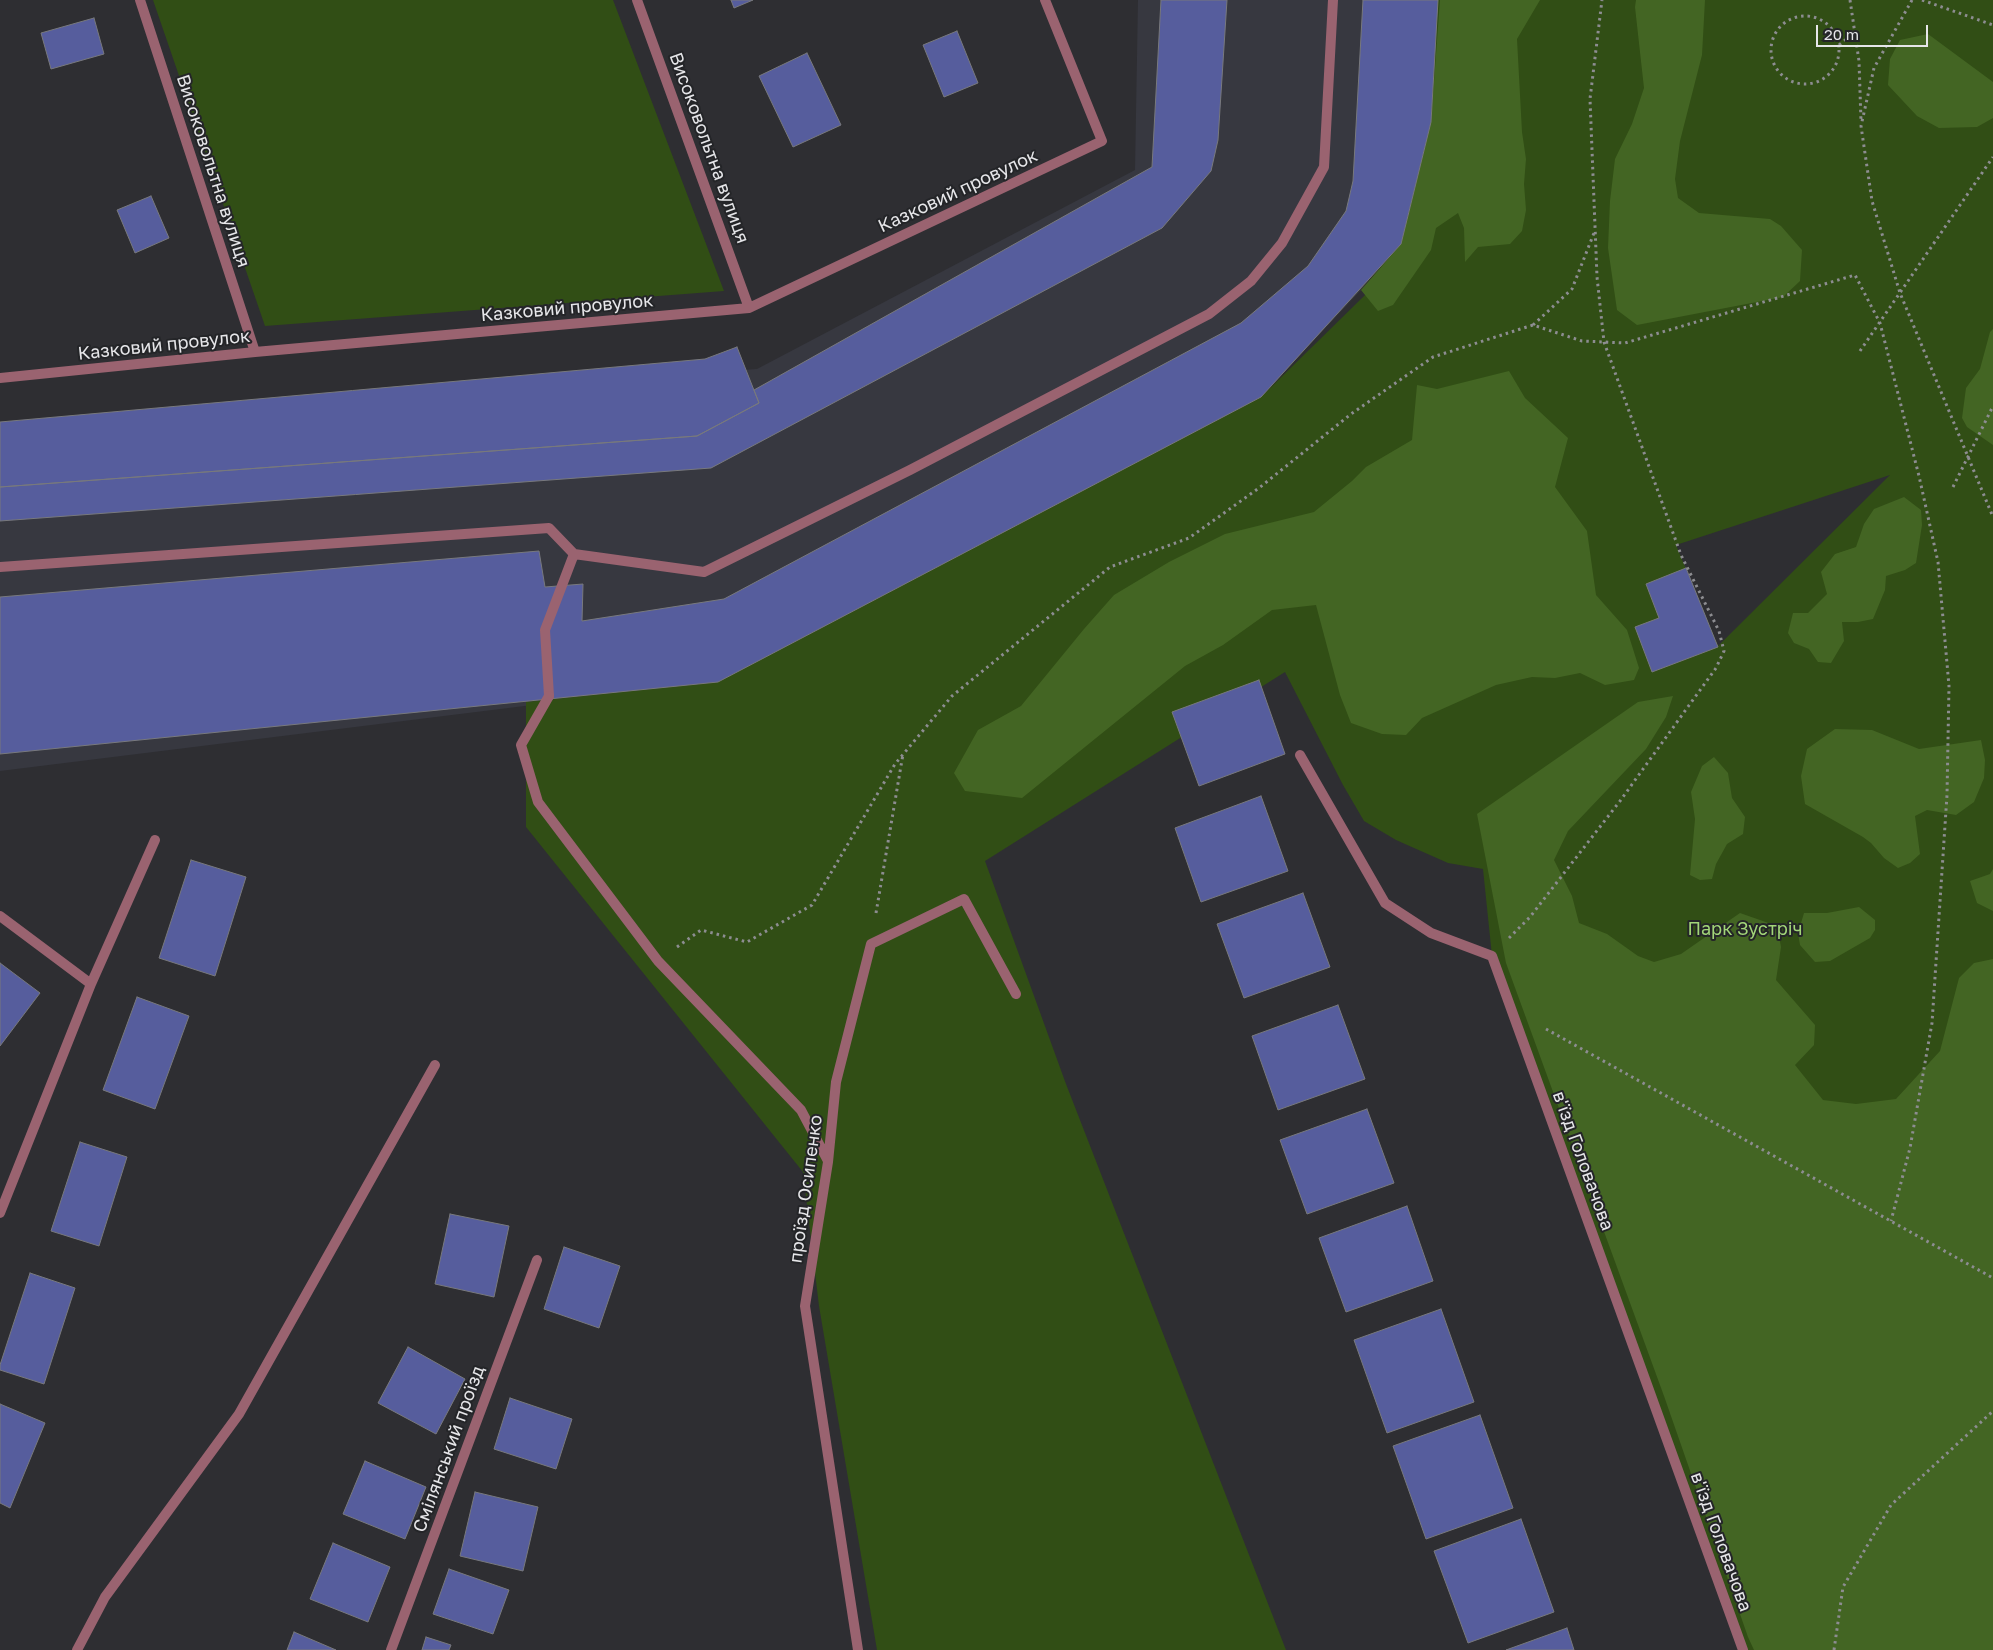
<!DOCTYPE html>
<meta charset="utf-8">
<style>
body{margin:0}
#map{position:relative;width:1993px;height:1650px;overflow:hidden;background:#2e2e32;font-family:"Golos Text",sans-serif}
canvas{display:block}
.scale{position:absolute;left:1816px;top:25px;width:112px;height:22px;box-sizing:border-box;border:2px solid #e6e6e9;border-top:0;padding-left:6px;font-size:15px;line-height:18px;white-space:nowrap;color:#e6e6e9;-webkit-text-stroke:4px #242528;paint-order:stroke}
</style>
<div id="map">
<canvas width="1993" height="1650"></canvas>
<div class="scale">20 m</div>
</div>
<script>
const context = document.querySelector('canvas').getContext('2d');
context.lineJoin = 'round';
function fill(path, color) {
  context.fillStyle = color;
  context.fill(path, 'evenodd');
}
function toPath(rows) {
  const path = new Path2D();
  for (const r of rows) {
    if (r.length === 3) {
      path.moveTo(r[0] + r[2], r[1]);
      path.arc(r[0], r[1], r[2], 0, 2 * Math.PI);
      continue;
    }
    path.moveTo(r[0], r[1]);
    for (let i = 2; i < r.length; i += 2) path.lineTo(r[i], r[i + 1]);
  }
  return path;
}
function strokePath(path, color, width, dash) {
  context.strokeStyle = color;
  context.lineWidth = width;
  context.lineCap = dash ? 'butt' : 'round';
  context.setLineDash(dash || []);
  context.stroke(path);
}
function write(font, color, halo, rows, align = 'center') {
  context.font = font + ' "Golos Text",sans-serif';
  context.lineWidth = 4;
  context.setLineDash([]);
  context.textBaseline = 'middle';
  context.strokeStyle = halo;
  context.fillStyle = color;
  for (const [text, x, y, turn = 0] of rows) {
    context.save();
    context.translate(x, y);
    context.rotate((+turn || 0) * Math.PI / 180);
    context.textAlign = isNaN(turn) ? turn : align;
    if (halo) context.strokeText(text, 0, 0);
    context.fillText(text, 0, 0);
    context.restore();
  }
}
fill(toPath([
 [1138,0,1437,0,1386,259,1361,290,1261,397,718,682,0,771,0,424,757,369,1135,170]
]), '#373840');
fill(toPath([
 [153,0,613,0,724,291,265,326],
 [1437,0,1993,0,1993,1650,1743,1650,1492,956,1483,869,1448,863,1396,840,1364,821,1343,785,1285,672,985,861,1066,1084,1286,1650,877,1650,819,1306,803,1172,526,827,526,702,718,682,1261,397,1410,251,1431,122],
 [1890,475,1718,646,1676,545]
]), '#314e15');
fill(toPath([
 [1440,0,1540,0,1517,39,1522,132,1526,159,1524,184,1526,210,1522,231,1510,244,1478,247,1465,262,1464,228,1458,213,1436,228,1431,250,1393,305,1378,311,1361,290,1401,244,1431,122],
 [1636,0,1705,0,1702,55,1680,141,1675,179,1678,198,1699,213,1770,219,1781,226,1802,250,1800,281,1783,297,1637,325,1617,310,1608,248,1610,201,1615,159,1632,124,1644,88,1635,7],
 [1928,34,1993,82,1993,118,1977,127,1939,128,1917,116,1888,85,1890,59,1900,40],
 [1993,329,1993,445,1967,427,1962,418,1966,388,1980,369,1990,332],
 [1509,371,1525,398,1568,438,1555,487,1587,531,1596,595,1627,630,1639,668,1634,680,1605,685,1580,673,1555,678,1532,677,1496,685,1422,718,1406,735,1382,734,1351,723,1340,695,1316,605,1272,610,1223,645,1185,666,1022,798,965,791,954,773,978,730,1021,706,1084,629,1114,595,1169,562,1225,534,1314,512,1352,481,1366,467,1412,440,1417,385,1437,389],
 [1904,497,1921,510,1922,525,1916,563,1905,570,1886,576,1885,590,1873,619,1858,622,1842,622,1844,641,1831,663,1818,662,1809,649,1794,643,1788,633,1793,613,1808,613,1827,594,1821,572,1835,554,1856,547,1864,524,1874,509],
 [1673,696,1666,717,1646,749,1568,831,1554,860,1572,896,1579,923,1607,934,1638,956,1654,962,1681,954,1740,913,1777,926,1781,947,1776,980,1815,1025,1814,1045,1795,1065,1823,1100,1856,1104,1896,1099,1940,1051,1959,978,1974,963,1993,959,1993,1650,1754,1650,1748,1637,1664,1396,1506,963,1477,814,1638,702],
 [1835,729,1872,730,1919,749,1981,740,1985,760,1984,778,1974,802,1956,815,1927,810,1915,816,1920,854,1910,863,1898,868,1884,858,1871,843,1863,837,1805,804,1801,776,1807,749],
 [1714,757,1728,773,1732,798,1745,817,1743,834,1727,844,1716,864,1712,879,1700,880,1690,875,1695,819,1691,792,1702,766],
 [1993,869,1993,911,1977,903,1970,881,1990,874],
 [1859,907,1875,920,1875,930,1870,938,1830,961,1815,962,1800,945,1798,933,1804,913,1827,913]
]), '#436523');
const building = toPath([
 [731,0,753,0,734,8,731,0],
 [1161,0,1227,0,1218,140,1211,171,1162,228,711,468,0,521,0,487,697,436,759,403,754,390,1152,167,1161,0],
 [1363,0,1438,0,1431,122,1401,244,1261,397,718,682,0,754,0,597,539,551,545,587,583,584,582,621,724,599,1241,323,1308,266,1346,211,1353,181,1363,0],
 [94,18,104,54,51,69,41,33,94,18],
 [957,31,978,83,944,97,923,45,957,31],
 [807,53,841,125,793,147,759,76,807,53],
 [151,196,169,238,135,253,117,210,151,196],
 [737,347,759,403,697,436,0,487,0,422,705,359,737,347],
 [1686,568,1718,647,1652,672,1635,627,1659,618,1646,584,1686,568],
 [1259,680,1285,754,1199,786,1172,712,1259,680],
 [1261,796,1288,871,1201,902,1175,828,1261,796],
 [191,860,246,877,215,976,159,958,191,860],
 [1303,893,1330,967,1244,998,1217,924,1303,893],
 [0,963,40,993,0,1046,0,963],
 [137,997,189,1016,155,1109,103,1090,137,997],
 [1338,1005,1365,1079,1278,1110,1252,1036,1338,1005],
 [1367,1109,1394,1183,1307,1214,1280,1140,1367,1109],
 [80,1142,127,1157,99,1246,51,1231,80,1142],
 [1407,1206,1433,1281,1346,1312,1319,1238,1407,1206],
 [450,1214,509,1226,494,1297,435,1284,450,1214],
 [564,1247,620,1266,599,1328,544,1309,564,1247],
 [30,1273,75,1288,44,1384,0,1370,0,1365,30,1273],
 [1441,1309,1474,1402,1387,1433,1354,1340,1441,1309],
 [408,1347,465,1379,436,1434,378,1403,408,1347],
 [510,1398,572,1419,556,1469,494,1449,510,1398],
 [0,1404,45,1423,10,1508,0,1503,0,1404],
 [1480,1415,1513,1508,1426,1539,1393,1446,1480,1415],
 [365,1461,426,1487,405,1539,343,1514,365,1461],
 [475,1492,538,1507,523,1571,460,1556,475,1492],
 [1521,1519,1554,1612,1468,1643,1434,1551,1521,1519],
 [333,1543,390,1567,368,1622,310,1599,333,1543],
 [449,1569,509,1590,493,1634,433,1614,449,1569],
 [1567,1628,1574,1650,1506,1650,1567,1628],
 [294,1632,336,1650,287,1650,294,1632],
 [426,1637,451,1645,449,1650,422,1650,426,1637]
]);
fill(building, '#565d9d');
strokePath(building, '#78797d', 1);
strokePath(toPath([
 [1850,0,1859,61,1861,121],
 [1912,0,1874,68,1861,126,1872,201,1900,293,1993,517],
 [1922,0,1993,25],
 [1805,50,34],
 [1839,45,1854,33],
 [1533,325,1572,289,1594,233],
 [1860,351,1993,157],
 [1953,487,1993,406],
 [876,913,903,754],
 [1509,938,1530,917,1620,801,1716,668,1724,651,1719,631,1681,555,1604,342,1597,277,1590,99,1602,0],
 [677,947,701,930,747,942,812,905,895,764,952,696,1110,567,1189,538,1259,488,1351,414,1433,357,1533,325,1582,341,1625,343,1855,275,1880,323,1919,476,1938,562,1949,686,1947,795,1932,1023,1910,1148,1891,1221],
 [1546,1029,1993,1278],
 [1834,1650,1843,1587,1891,1505,1993,1411]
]), '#8d8d91', 3, [2.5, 4]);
strokePath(toPath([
 [0,567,549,528,574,554,704,572,910,470,1209,314,1251,281,1282,243,1324,167,1333,0],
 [549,696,545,630,574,554]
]), '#9a6370', 10);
strokePath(toPath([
 [140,0,255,352],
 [637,0,749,308],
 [0,378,255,352,749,308,1102,141,1045,0],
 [549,696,521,745,538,802,658,961,801,1110,828,1161],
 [1300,755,1385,903,1431,933,1492,956,1743,1650],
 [0,916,91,984],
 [0,1213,91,984,155,840],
 [77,1650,105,1597,239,1414,435,1065],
 [391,1650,537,1260],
 [858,1650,805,1306,828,1162,836,1082,871,944,964,899,1016,994]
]), '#9a6370', 10);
write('18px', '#e6e6e9', '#242528', [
 ["Високовольтна вулиця",709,148,70],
 ["Високовольтна вулиця",213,171,72],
 ["Казковий провулок",958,191,-25],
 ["Казковий провулок",567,308,-5],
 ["Казковий провулок",164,345,-6],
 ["в'їзд Головачова",1583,1161,70],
 ["проїзд Осипенко",806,1189,-82],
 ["Смілянський проїзд",449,1449,-70],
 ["в'їзд Головачова",1721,1542,70]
]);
write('18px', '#a2d579', '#242528', [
 ["Парк Зустріч",1745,929]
]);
</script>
